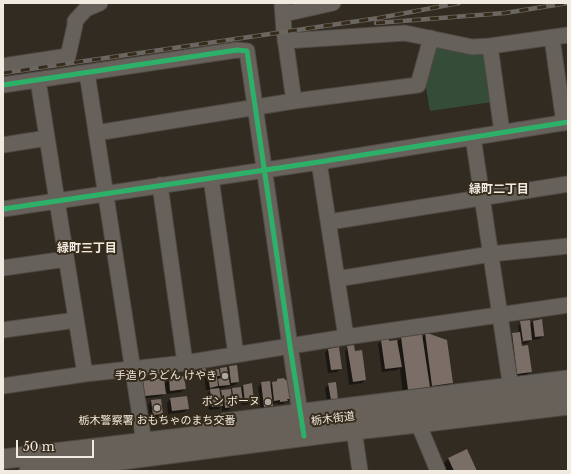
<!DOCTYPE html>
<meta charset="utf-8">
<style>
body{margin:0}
#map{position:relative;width:571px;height:474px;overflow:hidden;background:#312b22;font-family:"Libre Baskerville",serif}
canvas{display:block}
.frame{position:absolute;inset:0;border:4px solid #f1eae0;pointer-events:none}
.scale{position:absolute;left:16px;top:440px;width:78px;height:18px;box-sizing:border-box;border:2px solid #f1eae0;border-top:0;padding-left:5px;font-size:12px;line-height:14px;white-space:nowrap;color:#f1eae0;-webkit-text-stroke:3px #372c1c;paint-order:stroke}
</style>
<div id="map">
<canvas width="571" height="474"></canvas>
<div class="frame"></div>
<div class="scale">50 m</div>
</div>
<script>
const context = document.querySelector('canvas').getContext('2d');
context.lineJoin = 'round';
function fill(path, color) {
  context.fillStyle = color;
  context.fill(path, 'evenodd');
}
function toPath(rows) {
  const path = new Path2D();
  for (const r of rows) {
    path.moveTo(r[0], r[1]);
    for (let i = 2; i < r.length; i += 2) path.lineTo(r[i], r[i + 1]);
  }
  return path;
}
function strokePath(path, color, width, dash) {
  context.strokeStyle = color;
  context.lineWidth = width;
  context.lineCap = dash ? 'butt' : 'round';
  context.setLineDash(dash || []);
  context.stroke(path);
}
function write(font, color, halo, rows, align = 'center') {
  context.font = font + ' "Libre Baskerville","Noto Sans JP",serif';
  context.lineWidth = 4;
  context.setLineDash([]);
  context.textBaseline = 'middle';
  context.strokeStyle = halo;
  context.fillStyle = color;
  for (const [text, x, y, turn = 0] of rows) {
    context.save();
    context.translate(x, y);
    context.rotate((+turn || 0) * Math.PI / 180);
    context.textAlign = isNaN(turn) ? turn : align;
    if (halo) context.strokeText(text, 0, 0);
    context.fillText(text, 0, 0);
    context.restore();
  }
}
fill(toPath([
 [435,42,474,54,484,54,492,102,430,111,425,82]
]), '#354c39');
fill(toPath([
 [533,321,543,335,540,339,532,340,532,338,528,343,521,344,530,372,525,377,513,379,507,339,512,334,519,333,518,326,521,322,529,325],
 [529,339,529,341,518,343,518,341],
 [425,334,452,382,447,388,403,394,400,368,397,370,382,372,378,344,382,341,396,343,401,338,422,338],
 [348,347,365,380,362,383,349,385,345,351],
 [328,349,341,368,337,372,328,373,325,353],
 [204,366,205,372,193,374,192,369],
 [229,367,238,382,235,385,218,389,219,393,222,391,230,391,233,389,241,388,243,386,251,385,253,401,250,404,242,405,241,403,239,405,232,406,229,410,222,411,222,406,219,409,209,410,207,394,211,390,206,390,204,374,208,371,218,371,220,369,226,368,226,370],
 [240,402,240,404,230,405,229,403],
 [183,377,185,389,181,392,167,394,167,391,162,396,142,399,140,385,143,382,164,384,169,379],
 [277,380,284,381,291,398,288,402,285,402,283,404,277,404,277,403,272,404,272,405,269,409,261,410,258,387,262,383,270,385],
 [329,384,337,399,334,402,327,403,325,388],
 [186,397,188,409,184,412,168,414,167,403,170,399],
 [151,401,162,414,158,417,150,418,148,405],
 [467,450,476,471,446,471,443,464,448,459]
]), '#0007');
fill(toPath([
 [542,319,544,336,535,337,533,321],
 [530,320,532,340,523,341,520,321],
 [520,332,522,346,528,345,532,372,517,374,512,333],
 [425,333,427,333,447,340,453,383,432,386],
 [422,334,430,387,408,390,401,337],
 [389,339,389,341,397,340,402,367,385,369,381,340],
 [354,345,355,351,362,350,366,380,353,382,347,346],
 [339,347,342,369,331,370,328,349],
 [205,365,206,371,194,373,193,367],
 [237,365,239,382,231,383,229,366],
 [227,367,230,385,219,386,218,379,221,378,220,368],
 [219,369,220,376,217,376,218,386,210,388,207,370],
 [184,376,186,389,170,391,169,378],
 [164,378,166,394,145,396,143,381],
 [284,378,285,380,289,380,292,399,287,399,288,401,280,402,280,400,274,401,272,382,277,381,277,379],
 [270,381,273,406,264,407,261,382],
 [336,382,338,399,331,400,328,383],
 [252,383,254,401,245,403,243,385],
 [241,387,243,402,234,404,232,388],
 [219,388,221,398,222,397,223,406,212,407,210,389],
 [231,389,233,407,225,408,224,395,222,396,221,390],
 [187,396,189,409,172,411,170,398],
 [161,399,163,414,153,415,151,400],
 [467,449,477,471,454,471,448,458]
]), '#7a6e67');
const minor = toPath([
 [284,14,333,3],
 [552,38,564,123],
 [285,41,405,33,472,47,490,46,568,35],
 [490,46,502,132],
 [3,66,68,56,75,25,75,21,86,9,100,3],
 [87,73,144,442,137,450],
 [38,80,57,201,85,374],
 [3,85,237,50,247,51,290,346,303,433],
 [294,101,418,85,431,38],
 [96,133,294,101,284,31,282,3],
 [473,137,512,395],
 [3,145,47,138],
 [319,162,337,279],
 [211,178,236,355],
 [160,185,185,363],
 [3,209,319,162,568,122],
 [329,222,568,184],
 [3,268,66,259],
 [3,330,76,320],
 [346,337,337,279,491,254,568,246],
 [3,386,85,374,185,363,346,337,568,305],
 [418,423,438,471],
 [354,430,360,471],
 [201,434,224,421,568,378]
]);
const major = toPath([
 [3,459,197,436,412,408,568,390],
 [29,471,129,459,354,430,418,423,568,405]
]);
strokePath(minor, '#4e4942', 17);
strokePath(major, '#4e4942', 21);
strokePath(minor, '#67615c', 15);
strokePath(major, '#686159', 19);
const rail = toPath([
 [376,23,505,13,568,3],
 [3,73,379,18,459,3]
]);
strokePath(rail, '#6c6661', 4.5);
strokePath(rail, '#372c1c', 3, [9]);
strokePath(toPath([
 [3,85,237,50,247,51,290,346,304,436],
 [3,209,319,162,568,122]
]), '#2db169', 5);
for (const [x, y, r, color] of [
 [225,376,4,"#aea79e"],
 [268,402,4,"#aea79e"],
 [157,408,4,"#aea79e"]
]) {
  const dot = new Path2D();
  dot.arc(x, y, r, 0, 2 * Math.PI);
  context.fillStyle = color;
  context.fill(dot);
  strokePath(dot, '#372c1c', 1.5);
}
write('11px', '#f1eae0', '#372c1c', [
 ["手造りうどん けやき",217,376],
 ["ボン ボーヌ",260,402],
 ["栃木警察署 おもちゃのまち交番",157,421,"center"]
], 'right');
write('11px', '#f1eae0', '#372c1c', [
 ["栃木街道",333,419,-7]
]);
write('bold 12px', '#f1eae0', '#372c1c', [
 ["緑町二丁目",499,190],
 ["緑町三丁目",87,249]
]);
</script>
